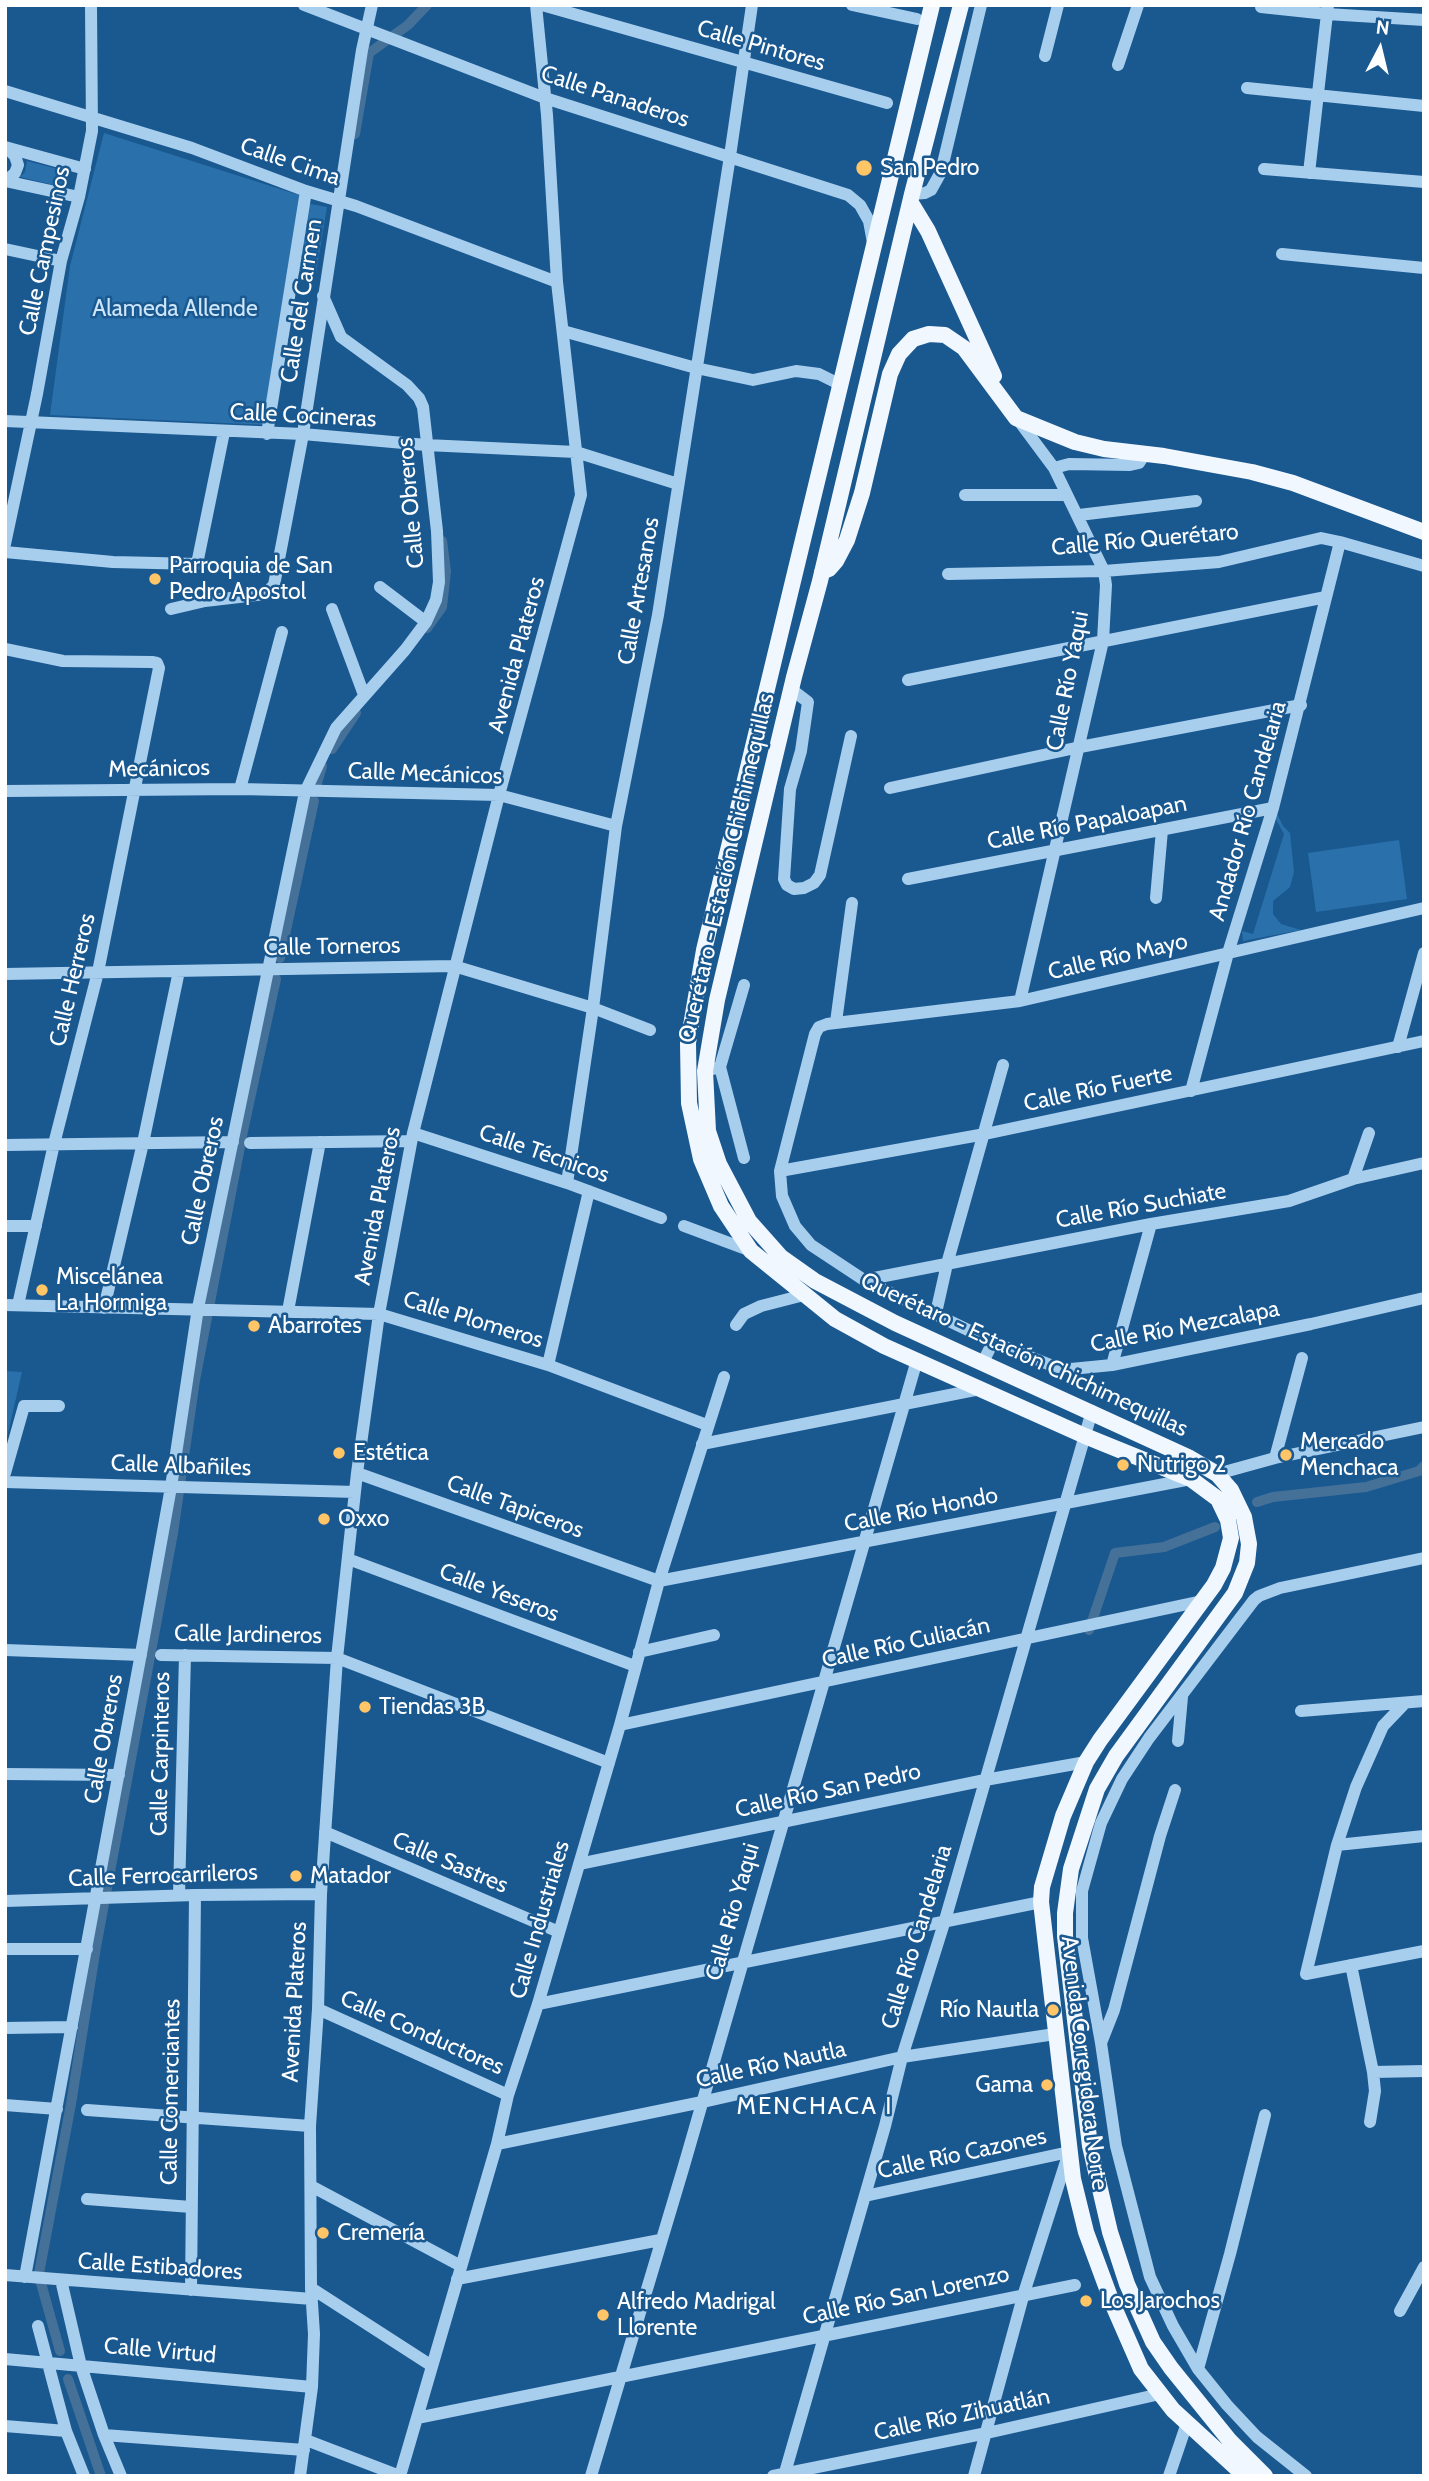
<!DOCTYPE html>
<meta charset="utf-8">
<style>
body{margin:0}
#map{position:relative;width:1429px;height:2481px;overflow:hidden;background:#1a5890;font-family:Cabin,sans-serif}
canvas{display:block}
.frame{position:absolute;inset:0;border:7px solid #fff;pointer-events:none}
.north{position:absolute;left:1345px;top:14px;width:70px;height:70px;-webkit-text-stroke:5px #1a5890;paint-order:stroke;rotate:7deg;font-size:19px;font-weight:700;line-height:28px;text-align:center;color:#fff}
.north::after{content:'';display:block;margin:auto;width:24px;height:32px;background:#fff;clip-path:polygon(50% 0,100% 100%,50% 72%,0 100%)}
</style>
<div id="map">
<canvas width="1429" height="2481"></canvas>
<div class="frame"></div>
<div class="north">N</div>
</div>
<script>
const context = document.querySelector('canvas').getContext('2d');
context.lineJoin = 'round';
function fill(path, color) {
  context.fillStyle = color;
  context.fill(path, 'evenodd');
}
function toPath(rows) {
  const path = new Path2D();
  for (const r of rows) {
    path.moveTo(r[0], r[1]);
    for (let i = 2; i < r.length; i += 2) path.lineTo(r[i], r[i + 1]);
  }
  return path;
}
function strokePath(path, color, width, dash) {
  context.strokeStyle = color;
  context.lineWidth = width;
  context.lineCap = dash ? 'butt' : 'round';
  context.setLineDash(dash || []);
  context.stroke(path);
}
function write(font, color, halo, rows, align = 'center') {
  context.font = font + ' Cabin,sans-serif';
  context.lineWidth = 5;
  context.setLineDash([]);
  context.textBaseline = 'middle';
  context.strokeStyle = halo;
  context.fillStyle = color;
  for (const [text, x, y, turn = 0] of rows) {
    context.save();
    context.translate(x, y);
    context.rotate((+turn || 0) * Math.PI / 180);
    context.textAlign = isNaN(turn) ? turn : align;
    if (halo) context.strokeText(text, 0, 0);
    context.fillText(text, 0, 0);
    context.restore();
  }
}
fill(toPath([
 [104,133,305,197,305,203,327,207,316,274,295,271,269,425,50,415,70,266],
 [27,161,65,171,69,180,67,185,62,187,20,177,25,172],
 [1275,809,1283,826,1290,833,1294,872,1290,887,1273,901,1273,914,1281,924,1301,930,1243,941,1242,931,1253,934,1284,834,1274,816],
 [1399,840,1407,899,1316,912,1308,853],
 [5,1371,22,1372,5,1446]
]), '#2a71ac');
strokePath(toPath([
 [355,134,369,53,408,25,427,5],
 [427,628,442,607,446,571,442,541],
 [332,749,356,713],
 [317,783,322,766],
 [280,958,314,801],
 [1257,1502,1273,1497,1366,1487,1419,1471,1424,1466],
 [1089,1630,1115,1553,1164,1547,1215,1527],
 [60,2351,39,2276,40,2268,71,2104,96,1947,173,1533,195,1380,243,1131,276,979],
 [68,2379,101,2476]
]), '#457199', 10);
strokePath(toPath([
 [304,5,545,98,848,195,860,205,869,221,873,243],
 [542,5,887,103],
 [852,5,917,19],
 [1261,7,1327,14,1424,20],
 [1045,56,1058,5],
 [1118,65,1138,5],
 [1247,88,1424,106],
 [5,91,192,148,306,191,356,206,557,282],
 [5,147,85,169],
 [1264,169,1424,182],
 [1309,173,1328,5],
 [5,181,79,197],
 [6,181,15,173,18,165,15,156,7,148],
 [912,194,925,193,931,190,941,172,981,5],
 [5,249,61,261],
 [1282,254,1424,268],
 [563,331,696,368,753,380,796,371,819,374,841,385],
 [5,421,303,434,426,445,576,452,678,484],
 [1019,421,1054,468,1104,571,1106,585,1103,641,1020,1001],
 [267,434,306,191],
 [1054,468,1069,464,1130,465,1139,463,1145,454],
 [965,495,1067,495],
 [1079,515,1196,501],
 [5,544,37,394,61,261,79,197,92,131,91,5],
 [5,552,113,562,197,564,224,432],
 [948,574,1104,571,1219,562,1321,538,1340,542,1424,566],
 [380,587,426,622],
 [171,609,205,601,265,594,274,585,303,434,362,50,372,5],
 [332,609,364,695],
 [5,649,63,661,152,662,157,663,159,668,98,972,54,1144,18,1305],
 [908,680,1326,597],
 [791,689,808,702,801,751,790,789,784,879,787,885,794,889,804,888,814,883,820,875,851,736],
 [890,788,1080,747,1301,705],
 [240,789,282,632],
 [5,791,240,789,499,795,616,826],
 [908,879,1273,808],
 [1156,898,1162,830],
 [1424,908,1020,1001,827,1024,819,1027,815,1034,780,1171,782,1196,795,1226,811,1245,864,1280,993,1342,1053,1366,1071,1369,1112,1365,1311,1324,1424,1298],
 [5,974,454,966,593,1008,650,1030],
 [836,1022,852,903],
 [1398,1047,1424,953],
 [720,1067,744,985],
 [705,1071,720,1067,744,1158],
 [1191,1091,1228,953,1273,808,1340,542],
 [413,1133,567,1183,661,1218],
 [250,1143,411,1141],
 [5,1145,233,1142],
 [780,1171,985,1134,1424,1041],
 [1353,1179,1369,1133],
 [567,1183,593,1008,616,826,658,615,730,156,752,5],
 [5,1226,36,1226],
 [684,1226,751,1251],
 [864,1280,1151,1224,1289,1201,1353,1179,1424,1163],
 [5,1305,379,1314,548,1365,707,1425],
 [104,1308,143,1143,179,971],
 [288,1311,320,1142],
 [936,1313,947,1264,1003,1065],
 [736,1325,744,1314,761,1306,804,1295],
 [983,1362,993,1342],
 [548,1365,589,1191],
 [1112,1365,1151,1224],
 [702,1444,980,1389],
 [1275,1458,1302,1358],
 [5,1473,24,1406,59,1406],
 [357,1473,659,1581],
 [1217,1474,1275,1458,1424,1427],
 [5,1482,355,1492],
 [348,1559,635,1666],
 [659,1581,1191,1479],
 [5,1650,141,1655],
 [639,1652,714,1635],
 [161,1655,337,1658,609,1763],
 [1405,1703,1383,1726,1356,1787,1337,1845,1306,1974,1424,1951],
 [1301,1711,1424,1701],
 [620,1725,1202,1601],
 [1178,1741,1182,1697],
 [5,1774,119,1775],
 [325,1832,559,1932],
 [1337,1845,1424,1836],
 [579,1864,985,1780,1086,1762],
 [179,1895,185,1655],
 [5,1901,195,1895,321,1894],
 [5,1949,87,1949],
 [1351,1965,1373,2072,1375,2091,1370,2122],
 [538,2004,1041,1902],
 [318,2009,508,2095],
 [5,2028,72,2027],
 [1101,2043,1114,2010,1160,1836,1175,1790],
 [1373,2072,1424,2071],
 [5,2105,57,2109],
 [87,2110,310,2126],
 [497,2144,702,2102,902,2057,1055,2034],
 [311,2186,461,2266],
 [865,2196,1069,2152,1024,2293,974,2476],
 [87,2199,191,2207],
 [5,2275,312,2299],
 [25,2277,142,1648,171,1487,198,1308,305,792,336,728,405,650,426,622,436,600,439,582,437,531,423,407,419,398,407,385,341,337,323,296],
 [457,2279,660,2240],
 [61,2280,81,2366,104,2435,121,2476],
 [311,2288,432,2366],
 [191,2290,195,1895],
 [1400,2311,1424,2267],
 [38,2326,66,2431,84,2476],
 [5,2359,312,2387],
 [1198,2369,1230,2254,1265,2115],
 [417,2418,1075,2285],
 [5,2426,66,2431],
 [104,2435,304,2450],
 [306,2440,400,2476,497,2144,508,2095,538,2004,620,1725,659,1581,724,1377],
 [300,2476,312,2387,314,2334,311,2288,310,2126,318,2009,321,1894,337,1658,357,1473,379,1314,413,1133,499,795,581,495,557,282,547,115,536,5],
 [591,2476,683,2169,917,1360],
 [773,2476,987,2433,1160,2394],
 [784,2476,885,2126,902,2057,945,1920,1092,1411],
 [1169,2476,1187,2423],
 [1306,2476,1257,2437,1227,2405,1198,2369,1173,2326,1150,2277,1116,2146,1101,2043,1082,1938,1082,1891,1101,1823,1122,1779,1149,1738,1254,1600,1259,1596,1280,1588,1424,1558]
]), '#a8ceee', 12);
strokePath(toPath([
 [932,5,704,950,688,1043,689,1103,701,1159,721,1206,751,1251,835,1319,884,1346,1085,1436,1191,1479,1218,1499,1228,1520,1231,1538,1223,1568,1214,1585,1100,1740,1086,1762,1063,1816,1042,1887,1041,1902,1073,2179,1086,2232,1113,2305,1141,2369,1173,2410,1245,2476],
 [961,5,912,194,820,581,794,677,717,1000,705,1071,708,1131,719,1164,749,1221,781,1257,815,1281,895,1323,1188,1457,1217,1474,1231,1490,1244,1517,1249,1544,1247,1563,1235,1593,1116,1756,1097,1789,1071,1869,1065,1913,1065,1936,1090,2146,1110,2232,1127,2284,1153,2342,1171,2368,1230,2441,1265,2476],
 [911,203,928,231,994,376],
 [1016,418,1075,442,1104,449,1164,456,1252,472,1293,483,1424,532],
 [822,572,829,569,836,561,847,540,862,493,890,374,899,354,913,339,929,334,945,335,964,348,1016,418]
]), '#f0f7ff', 16);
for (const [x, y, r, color] of [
 [864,168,9,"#ffc566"],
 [155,579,7,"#ffc566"],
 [42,1290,7,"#ffc566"],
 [254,1326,7,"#ffc566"],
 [339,1453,7,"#ffc566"],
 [1286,1455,7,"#ffc566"],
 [1123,1465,7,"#ffc566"],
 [324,1519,7,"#ffc566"],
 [365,1707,7,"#ffc566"],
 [296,1876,7,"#ffc566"],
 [1053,2010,7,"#ffc566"],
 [1047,2085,7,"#ffc566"],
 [323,2233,7,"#ffc566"],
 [1086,2301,7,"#ffc566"],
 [603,2315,7,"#ffc566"]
]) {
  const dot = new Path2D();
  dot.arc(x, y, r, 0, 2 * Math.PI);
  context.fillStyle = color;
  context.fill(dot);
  strokePath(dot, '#1a5890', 2.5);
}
write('23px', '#fff', '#1a5890', [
 ["Calle Pintores",761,46,16],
 ["Calle Panaderos",615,97,18],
 ["Calle Cima",290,162,19],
 ["Calle Campesinos",45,251,-78],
 ["Calle del Carmen",302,301,-81],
 ["Calle Cocineras",303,416,3],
 ["Calle Obreros",411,503,-95],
 ["Calle Río Querétaro",1145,540,-5],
 ["Calle Artesanos",639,591,-80],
 ["Avenida Plateros",517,655,-75],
 ["Calle Río Yaqui",1068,681,-79],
 ["Mecánicos",159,769,-1],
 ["Calle Mecánicos",425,774,2],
 ["Andador Río Candelaria",1248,811,-74],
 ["Calle Río Papaloapan",1087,823,-11],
 ["Querétaro - Estación Chichimequillas",727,868,-77],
 ["Calle Torneros",332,947,-1],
 ["Calle Río Mayo",1118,957,-13],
 ["Calle Herreros",73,980,-77],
 ["Calle Río Fuerte",1098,1089,-12],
 ["Calle Técnicos",544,1154,19],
 ["Calle Obreros",203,1181,-78],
 ["Avenida Plateros",378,1206,-79],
 ["Calle Río Suchiate",1141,1206,-10],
 ["Calle Plomeros",473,1320,17],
 ["Calle Río Mezcalapa",1185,1327,-11],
 ["Querétaro - Estación Chichimequillas",1024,1355,25],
 ["Calle Albañiles",181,1466,2],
 ["Calle Tapiceros",515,1507,20],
 ["Calle Río Hondo",921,1510,-11],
 ["Calle Yeseros",499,1593,21],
 ["Calle Jardineros",248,1635,1],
 ["Calle Río Culiacán",906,1643,-12],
 ["Calle Obreros",104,1739,-80],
 ["Calle Carpinteros",161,1754,-89],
 ["Calle Río San Pedro",828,1791,-12],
 ["Calle Sastres",450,1863,23],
 ["Calle Ferrocarrileros",163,1876,-2],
 ["Calle Río Yaqui",733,1912,-74],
 ["Calle Industriales",540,1920,-74],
 ["Calle Río Candelaria",917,1937,-73],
 ["Avenida Plateros",295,2002,-87],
 ["Calle Conductores",422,2033,24],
 ["Avenida Corregidora Norte",1084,2063,83],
 ["Calle Río Nautla",771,2065,-12],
 ["Calle Comerciantes",171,2092,-89],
 ["Calle Río Cazones",962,2154,-12],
 ["Calle Estibadores",160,2267,4],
 ["Calle Río San Lorenzo",906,2296,-12],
 ["Calle Virtud",160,2351,5],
 ["Calle Río Zihuatlán",962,2415,-12]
]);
write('23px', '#fff', '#1a5890', [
 ["San Pedro",880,168],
 ["Parroquia de San",169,566],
 ["Pedro Apostol",169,592],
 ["Miscelánea",56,1277],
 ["La Hormiga",56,1303],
 ["Abarrotes",268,1326],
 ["Mercado",1300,1442],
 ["Menchaca",1300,1468],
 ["Estética",353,1453],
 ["Nutrigo 2",1137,1465],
 ["Oxxo",338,1519],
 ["Tiendas 3B",379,1707],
 ["Matador",310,1876],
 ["Río Nautla",1039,2010,"right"],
 ["Gama",1033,2085,"right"],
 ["Cremería",337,2233],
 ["Los Jarochos",1100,2301],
 ["Alfredo Madrigal",617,2302],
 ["Llorente",617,2328]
], 'left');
write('23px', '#cee6fa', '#1a5890', [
 ["Alameda Allende",175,309]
]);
context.letterSpacing = '2px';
write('24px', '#fff', '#1a5890', [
 ["MENCHACA I",815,2107]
]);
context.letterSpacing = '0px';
</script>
